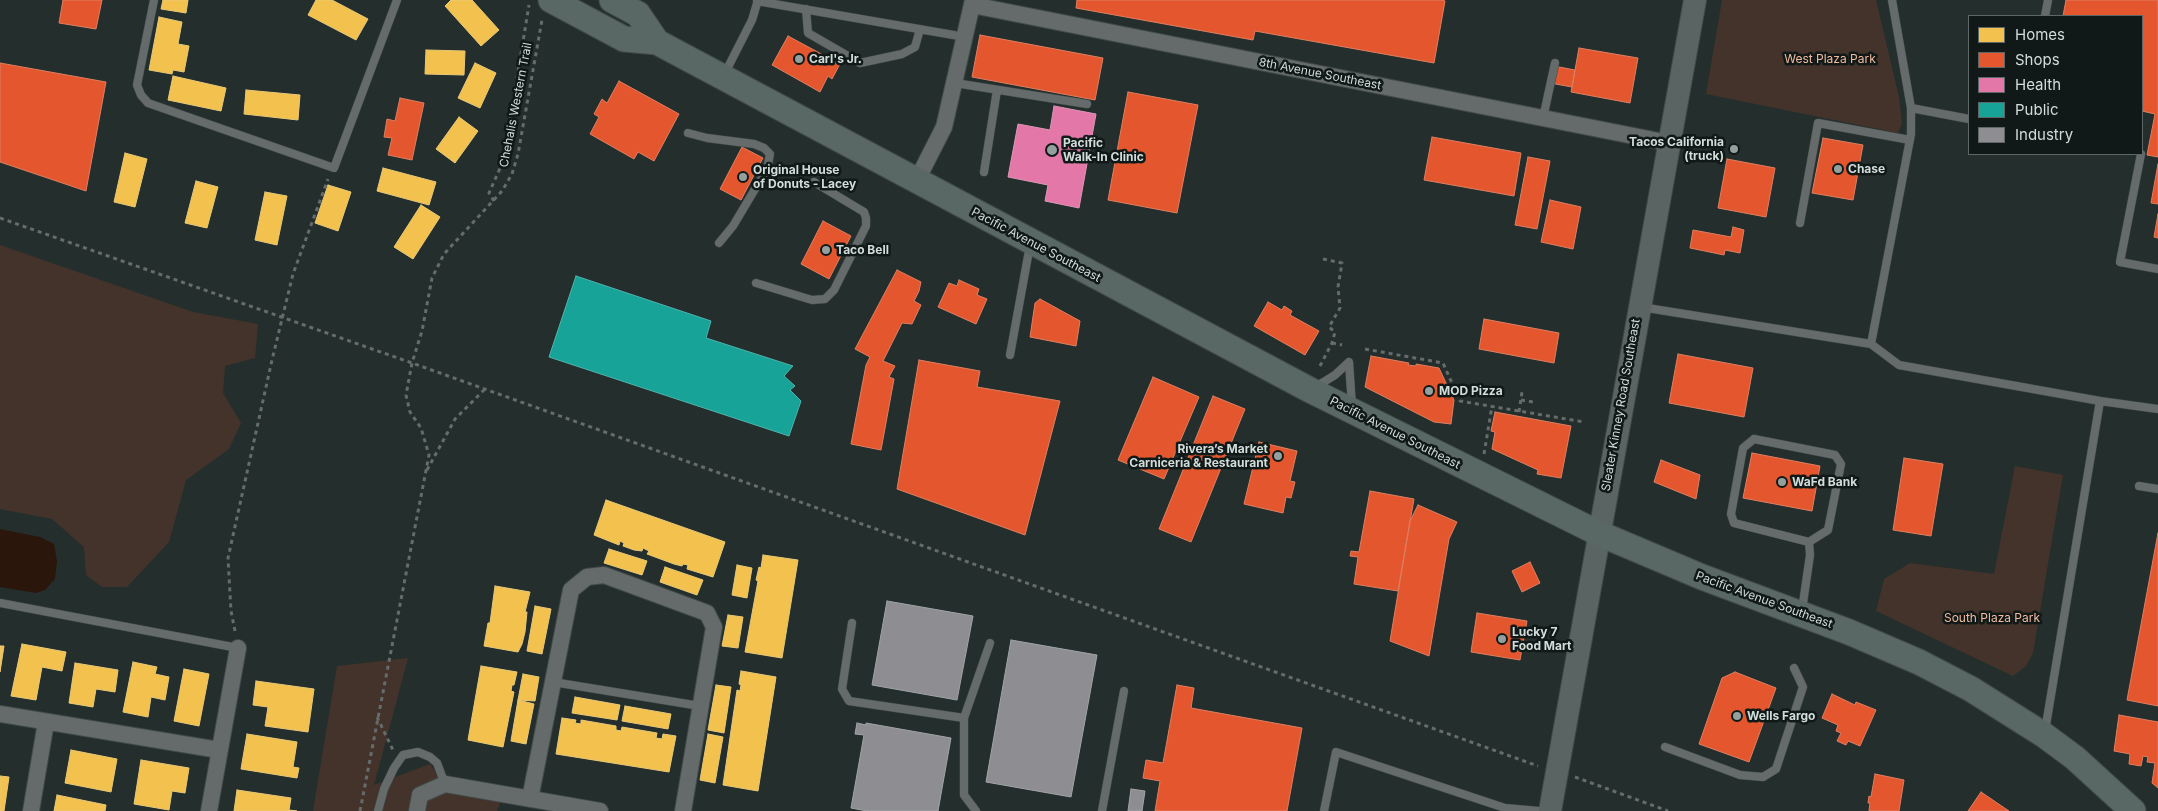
<!DOCTYPE html>
<meta charset="utf-8">
<style>
body{margin:0}
#map{position:relative;width:2158px;height:811px;overflow:hidden;background:#242f2d;font-family:Inter,sans-serif}
canvas{display:block}
.legend{position:absolute;left:1968px;top:15px;width:175px;height:140px;box-sizing:border-box;background:#101917;border:1px solid #5d6765;margin:0;padding:6px 9px;list-style:none;font-size:15px;color:#d1dddb}
.legend li{display:flex;align-items:center;gap:10px;height:25px}
.legend b{width:25px;border:1px solid #5d6765}
</style>
<div id="map">
<canvas width="2158" height="811"></canvas>
<ul class="legend">
<li><b style="height:14px;background:#f2c14e"></b>Homes</li>
<li><b style="height:14px;background:#e4572e"></b>Shops</li>
<li><b style="height:14px;background:#e377a8"></b>Health</li>
<li><b style="height:14px;background:#17a398"></b>Public</li>
<li><b style="height:14px;background:#8d8d92"></b>Industry</li>
</ul>
</div>
<script>
const context = document.querySelector('canvas').getContext('2d');
context.lineJoin = 'round';
function fill(path, color) {
  context.fillStyle = color;
  context.fill(path, 'evenodd');
}
function toPath(rows) {
  const path = new Path2D();
  for (const r of rows) {
    path.moveTo(r[0], r[1]);
    for (let i = 2; i < r.length; i += 2) path.lineTo(r[i], r[i + 1]);
  }
  return path;
}
function strokePath(path, color, width, dash) {
  context.strokeStyle = color;
  context.lineWidth = width;
  context.lineCap = dash ? 'butt' : 'round';
  context.setLineDash(dash || []);
  context.stroke(path);
}
function write(font, color, halo, rows, align = 'center') {
  context.font = font + ' Inter,sans-serif';
  context.lineWidth = 5;
  context.setLineDash([]);
  context.textBaseline = 'middle';
  context.strokeStyle = halo;
  context.fillStyle = color;
  for (const [text, x, y, turn = 0] of rows) {
    context.save();
    context.translate(x, y);
    context.rotate((+turn || 0) * Math.PI / 180);
    context.textAlign = isNaN(turn) ? turn : align;
    if (halo) context.strokeText(text, 0, 0);
    context.fillText(text, 0, 0);
    context.restore();
  }
}
fill(toPath([
 [1722,0,1876,0,1899,97,1902,124,1898,133,1706,94],
 [0,245,193,312,258,324,255,358,225,366,223,393,241,423,229,449,186,480,169,542,127,587,102,587,86,575,84,547,52,519,0,509],
 [2015,466,2063,475,2033,653,2026,666,2013,676,1876,611,1884,579,1910,563,1994,574],
 [408,658,374,785,430,764,445,784,503,794,497,811,313,811,337,666]
]), '#44332a');
fill(toPath([
 [0,529,40,537,54,544,57,561,55,579,45,590,36,593,0,587]
]), '#2b160b');
const homes = toPath([
 [163,0,188,0,186,13,161,9,163,0],
 [316,0,332,0,368,19,356,40,308,15,316,0],
 [451,0,472,0,499,30,481,46,445,6,451,0],
 [159,17,182,22,178,44,189,46,184,72,173,70,172,74,149,70,159,17],
 [426,50,465,51,464,75,425,74,426,50],
 [475,63,496,73,480,108,458,98,475,63],
 [173,76,226,88,221,111,168,100,173,76],
 [246,90,300,95,298,120,244,114,246,90],
 [459,117,478,131,455,163,436,149,459,117],
 [125,153,147,159,135,207,114,202,125,153],
 [383,168,436,182,429,205,377,191,383,168],
 [196,181,218,187,207,228,185,223,196,181],
 [328,185,351,192,338,231,315,223,328,185],
 [265,192,287,196,277,245,255,240,265,192],
 [421,205,440,217,413,259,394,247,421,205],
 [606,500,725,542,713,577,687,569,688,565,683,564,682,566,674,564,647,554,649,551,643,548,642,551,634,550,623,546,624,543,620,541,619,545,594,535,606,500],
 [609,549,647,561,642,575,604,563,609,549],
 [763,555,798,560,782,658,745,652,758,581,756,580,759,567,761,568,763,555],
 [737,565,752,568,747,598,732,595,737,565],
 [665,567,703,580,697,595,660,582,665,567],
 [495,586,530,592,525,612,527,612,525,632,522,644,518,652,484,646,488,623,490,623,495,586],
 [535,606,551,609,542,654,527,651,535,606],
 [728,615,743,617,738,648,722,646,728,615],
 [22,644,66,652,62,671,42,667,36,700,11,696,22,644],
 [0,646,4,646,0,672,0,646],
 [133,662,157,667,155,674,169,677,165,700,151,697,148,717,123,712,133,662],
 [75,663,118,670,115,692,96,689,93,707,69,703,75,663],
 [481,666,517,672,514,685,512,685,511,691,514,692,503,747,468,740,481,666],
 [184,669,209,674,199,726,174,721,184,669],
 [741,671,776,677,758,791,723,785,737,690,740,691,741,685,739,684,741,671],
 [523,674,539,677,535,701,518,700,523,674],
 [256,681,314,689,308,732,265,726,268,707,253,705,256,681],
 [716,685,731,687,724,733,708,730,716,685],
 [575,697,620,705,617,720,572,713,575,697],
 [518,700,534,704,526,744,511,741,518,700],
 [625,706,671,714,668,729,622,721,625,706],
 [562,718,576,720,575,723,581,724,581,720,616,726,616,730,621,731,622,727,657,733,656,738,662,739,663,734,676,736,669,772,556,754,562,718],
 [247,734,297,742,293,767,299,768,297,778,241,769,247,734],
 [708,734,723,737,715,783,700,780,708,734],
 [71,750,117,759,111,792,65,783,71,750],
 [141,760,189,768,185,793,172,791,169,810,134,804,141,760],
 [0,776,9,777,4,811,0,811,0,776],
 [237,790,291,798,289,810,297,811,234,811,237,790],
 [57,795,106,805,105,811,54,811,57,795]
]);
fill(homes, '#f2c14e');
strokePath(homes, '#e8c978', 1);
const shops = toPath([
 [63,0,102,0,96,29,59,23,63,0],
 [1077,0,1442,0,1445,1,1434,63,1255,31,1253,40,1076,8,1077,0],
 [2066,0,2158,0,2158,157,2147,155,2155,114,2142,111,2142,16,2063,16,2066,0],
 [980,35,1103,58,1095,100,972,77,980,35],
 [788,36,840,64,832,79,828,76,820,92,772,65,788,36],
 [1579,48,1638,58,1630,103,1571,92,1579,48],
 [0,63,106,82,86,191,0,162,0,63],
 [1554,66,1575,70,1572,87,1550,83,1554,66],
 [619,81,679,114,654,161,638,152,634,159,590,134,599,117,594,114,602,99,607,103,619,81],
 [1128,92,1198,105,1177,213,1108,200,1128,92],
 [400,98,424,103,412,160,388,155,392,138,384,137,387,119,395,121,400,98],
 [1432,137,1521,153,1514,196,1424,180,1432,137],
 [1823,138,1863,145,1853,200,1812,193,1823,138],
 [742,147,763,158,741,200,720,189,742,147],
 [1528,157,1550,161,1537,229,1515,225,1528,157],
 [1727,159,1775,168,1766,217,1718,208,1727,159],
 [2158,164,2158,204,2151,203,2158,164],
 [1550,200,1581,207,1573,249,1541,242,1550,200],
 [2158,214,2158,238,2154,237,2158,214],
 [823,221,851,236,829,279,801,264,823,221],
 [1733,227,1744,230,1740,253,1725,250,1724,255,1690,248,1693,230,1731,237,1733,227],
 [897,270,921,282,919,291,914,301,921,305,912,324,902,323,883,361,895,366,889,377,894,379,881,450,851,444,866,365,870,357,855,349,897,270],
 [959,280,979,289,977,295,987,299,976,324,938,307,949,283,957,286,959,280],
 [1040,299,1080,321,1076,346,1030,337,1035,303,1040,299],
 [1268,302,1282,310,1284,306,1292,311,1290,315,1319,331,1305,355,1254,326,1268,302],
 [1484,319,1559,333,1554,363,1479,349,1484,319],
 [1678,354,1753,368,1744,417,1669,403,1678,354],
 [1371,356,1409,363,1408,365,1416,366,1416,364,1439,368,1454,400,1451,424,1434,422,1365,387,1371,356],
 [919,360,980,371,977,387,1060,401,1025,535,897,489,919,360],
 [1153,377,1199,397,1164,479,1118,460,1153,377],
 [1213,396,1245,409,1191,542,1159,529,1213,396],
 [1495,412,1571,426,1561,478,1537,474,1538,470,1492,449,1495,432,1491,431,1495,412],
 [1259,442,1297,451,1290,481,1295,482,1291,498,1286,497,1283,513,1244,504,1259,442],
 [1752,453,1820,466,1812,511,1743,498,1752,453],
 [1904,458,1943,464,1931,536,1893,530,1904,458],
 [1661,460,1700,475,1696,499,1654,482,1661,460],
 [1370,491,1414,499,1398,591,1354,584,1358,557,1350,556,1351,551,1359,552,1370,491],
 [1418,505,1457,522,1449,539,1429,656,1390,641,1410,521,1418,505],
 [2158,533,2158,706,2127,700,2158,533],
 [1530,562,1540,583,1522,592,1512,571,1530,562],
 [1477,613,1527,621,1520,660,1471,652,1477,613],
 [1735,672,1776,688,1749,762,1699,744,1722,678,1735,672],
 [1177,685,1194,688,1191,708,1302,728,1287,811,1155,811,1160,781,1143,778,1146,760,1163,763,1177,685],
 [1832,694,1855,705,1856,702,1876,710,1860,746,1848,741,1846,745,1837,741,1841,733,1836,731,1838,725,1822,718,1832,694],
 [2119,715,2158,722,2158,788,2152,783,2155,763,2147,762,2148,757,2143,756,2141,766,2129,764,2130,754,2114,751,2119,715],
 [1875,774,1904,780,1899,811,1869,811,1870,803,1868,803,1869,796,1871,797,1875,774],
 [1981,792,2009,811,1968,811,1981,792]
]);
fill(shops, '#e4572e');
strokePath(shops, '#de7f62', 1);
const health = toPath([
 [1054,106,1096,114,1079,208,1045,201,1048,185,1008,177,1018,124,1050,130,1054,106]
]);
fill(health, '#e377a8');
strokePath(health, '#de96b7', 1);
const public = toPath([
 [576,276,711,321,706,338,793,366,784,376,795,386,790,390,801,401,789,436,549,357,576,276]
]);
fill(public, '#17a398');
strokePath(public, '#4fb4ac', 1);
const industry = toPath([
 [887,601,973,616,957,700,872,685,887,601],
 [1011,640,1097,655,1071,797,986,782,1011,640],
 [857,723,866,725,866,723,951,738,938,811,867,811,851,808,864,735,855,734,857,723],
 [1131,789,1145,791,1142,811,1128,811,1131,789]
]);
fill(industry, '#8d8d92');
strokePath(industry, '#a1a5a8', 1);
const lane = toPath([
 [154,0,137,85,141,95,148,103,334,168,397,0],
 [757,1,965,37],
 [806,9,808,33,860,63,902,54,915,47,920,29],
 [2045,16,2048,0],
 [724,75,752,20,758,0],
 [955,83,1087,104],
 [1911,108,1969,119],
 [1543,118,1555,63],
 [688,133,707,138,754,144,764,148,770,154,767,169,733,226,719,243],
 [2141,154,2120,262,2158,269],
 [984,172,997,90],
 [1800,223,1818,123,1910,140],
 [756,283,812,300,825,299,834,290,866,226,866,218,864,212,814,182],
 [1641,307,1871,344,1899,365,2100,401,2045,731],
 [1871,344,1911,134,1911,108,1892,0],
 [1010,355,1030,245],
 [1314,388,1335,375,1349,362,1352,406],
 [2100,401,2158,409],
 [1754,439,1835,455,1841,464,1828,530,1809,542,1734,523,1731,514,1743,448,1754,439],
 [2139,486,2158,489],
 [0,603,238,648],
 [1802,610,1810,555,1809,542],
 [852,623,842,689,849,701,964,718],
 [553,682,700,706],
 [1665,747,1740,775,1763,777,1776,769,1803,687,1794,668],
 [378,811,384,789,394,768,403,755,418,752,430,757,437,763,445,784],
 [976,811,964,795,964,718,990,643],
 [1102,811,1124,691],
 [1324,811,1336,752,1505,808,1539,811]
]);
const street = toPath([
 [972,5,1669,143],
 [916,182,944,127,973,0],
 [0,714,219,750],
 [530,799,571,590,587,577,604,575,707,613,714,627,683,811],
 [31,811,46,722],
 [209,811,238,648],
 [417,811,420,795,445,784,600,811]
]);
const secondary = toPath([
 [1550,811,1695,0]
]);
const primary = toPath([
 [551,0,624,39,657,42,1310,390,1598,533,1702,577,1849,632,1919,662,1971,689,2044,735,2075,758,2133,811],
 [612,0,638,14,657,42]
]);
strokePath(lane, '#414a48', 9);
strokePath(street, '#414a48', 18);
strokePath(secondary, '#414a48', 24);
strokePath(primary, '#414a48', 27);
strokePath(toPath([
 [494,201,489,193,501,166,505,151,529,5],
 [0,218,412,363,1538,766],
 [1332,343,1342,345],
 [1365,349,1443,363,1460,401,1584,422],
 [1320,366,1332,343,1335,332,1329,327,1340,308,1338,287,1342,263,1323,259],
 [1521,400,1533,402],
 [1519,412,1522,392],
 [1484,454,1492,406],
 [427,470,455,419,484,390],
 [235,631,231,611,228,558,272,360,293,274,328,179],
 [377,717,393,750],
 [1575,777,1668,811],
 [360,811,429,455,421,428,410,412,406,395,412,363,422,331,432,278,444,254,502,191,512,174,518,154,542,20]
]), '#656c6b', 3, [4, 4]);
strokePath(lane, '#646b6a', 8);
strokePath(street, '#646b6a', 16);
strokePath(secondary, '#5a6563', 22);
strokePath(primary, '#596765', 25);
for (const [x, y, r, color] of [
 [799,59,5,"#94a09e"],
 [1734,149,5,"#94a09e"],
 [1052,150,6,"#94a09e"],
 [1838,169,5,"#94a09e"],
 [743,177,5,"#94a09e"],
 [826,250,5,"#94a09e"],
 [1429,391,5,"#94a09e"],
 [1278,456,5,"#94a09e"],
 [1782,482,5,"#94a09e"],
 [1502,639,5,"#94a09e"],
 [1737,716,5,"#94a09e"]
]) {
  const dot = new Path2D();
  dot.arc(x, y, r, 0, 2 * Math.PI);
  context.fillStyle = color;
  context.fill(dot);
  strokePath(dot, '#101917', 2);
}
write('bold 12px', '#d1dddb', '#101917', [
 ["Carl's Jr.",809,59],
 ["Tacos California",1724,142,"right"],
 ["(truck)",1724,156,"right"],
 ["Pacific",1063,143],
 ["Walk-In Clinic",1063,157],
 ["Chase",1848,169],
 ["Original House",753,170],
 ["of Donuts - Lacey",753,184],
 ["Taco Bell",836,250],
 ["MOD Pizza",1439,391],
 ["Rivera’s Market",1268,449,"right"],
 ["Carniceria & Restaurant",1268,463,"right"],
 ["WaFd Bank",1792,482],
 ["Lucky 7",1512,632],
 ["Food Mart",1512,646],
 ["Wells Fargo",1747,716]
], 'left');
write('12px', '#f2ba9f', '#101917', [
 ["West Plaza Park",1830,59],
 ["South Plaza Park",1992,618]
]);
write('12px', '#d1dddb', '#101917', [
 ["8th Avenue Southeast",1320,74,11],
 ["Chehalis Western Trail",516,105,-79],
 ["Pacific Avenue Southeast",1036,245,28],
 ["Sleater Kinney Road Southeast",1621,405,-80],
 ["Pacific Avenue Southeast",1395,433,27],
 ["Pacific Avenue Southeast",1764,600,20]
]);
</script>
